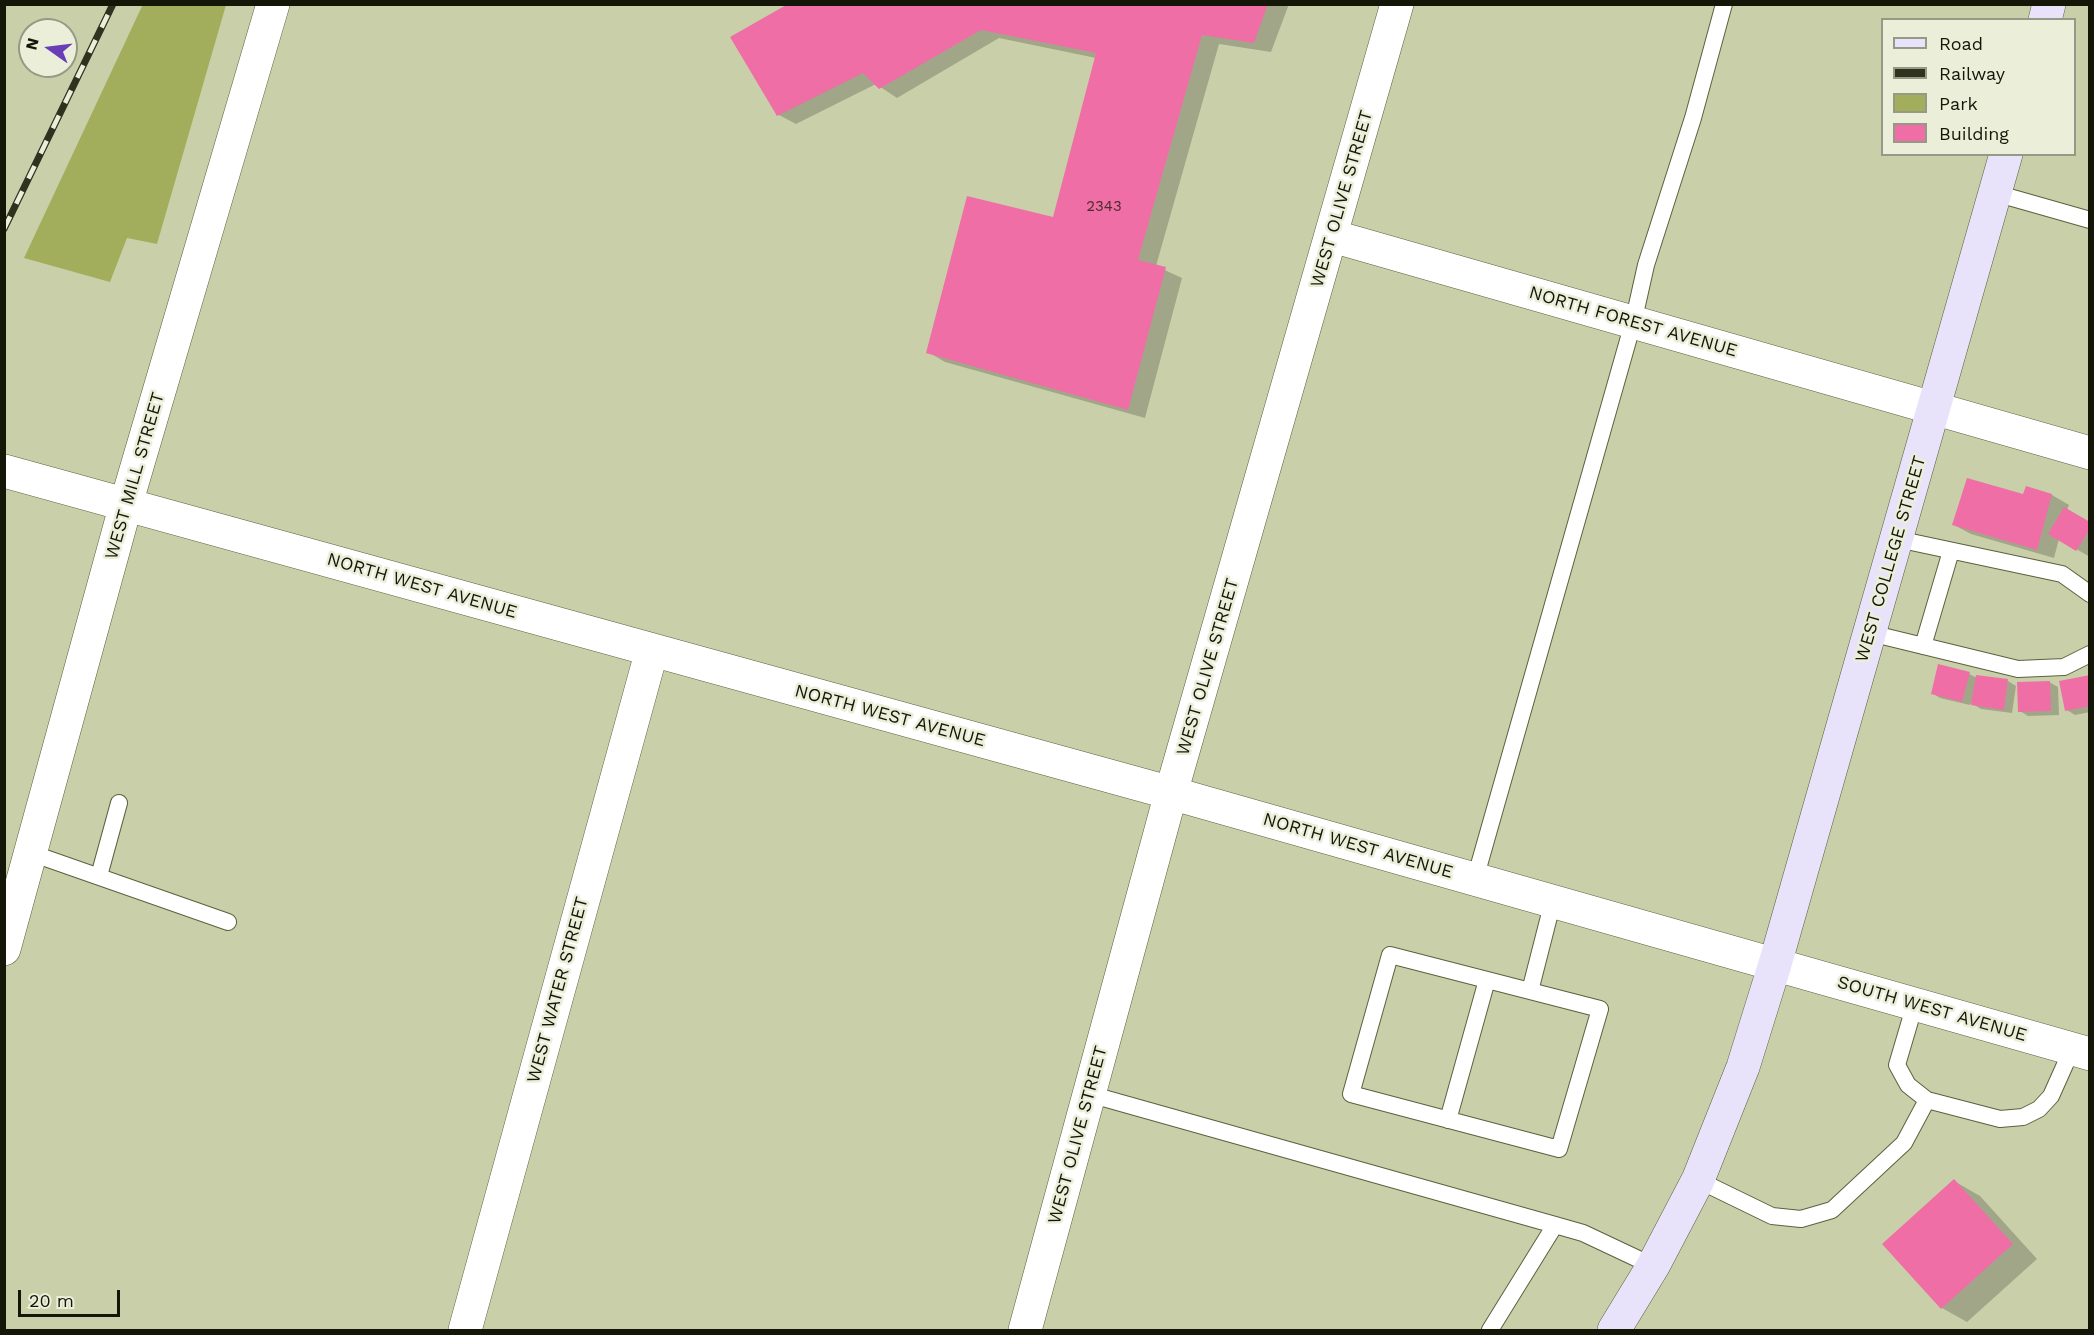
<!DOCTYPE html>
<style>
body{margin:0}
#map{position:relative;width:2094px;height:1335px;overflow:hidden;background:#c9d0a9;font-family:"Work Sans",sans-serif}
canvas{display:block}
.frame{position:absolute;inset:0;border:6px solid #141708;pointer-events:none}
.legend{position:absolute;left:1881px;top:18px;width:195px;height:138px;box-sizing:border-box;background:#ebefda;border:2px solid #959986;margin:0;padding:8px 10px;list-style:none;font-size:18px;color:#141708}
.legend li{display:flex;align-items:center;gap:12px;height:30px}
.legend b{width:30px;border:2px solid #959986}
.north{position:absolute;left:18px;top:18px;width:60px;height:60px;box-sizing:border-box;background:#ebefda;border:2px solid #959986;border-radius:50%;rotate:284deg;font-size:16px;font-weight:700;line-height:24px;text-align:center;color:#141708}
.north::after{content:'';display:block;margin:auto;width:21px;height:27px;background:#6a3eb6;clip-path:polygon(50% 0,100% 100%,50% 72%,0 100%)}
.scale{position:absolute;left:18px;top:1290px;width:102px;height:27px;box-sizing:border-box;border:3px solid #141708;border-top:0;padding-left:8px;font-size:18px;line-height:21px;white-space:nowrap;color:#141708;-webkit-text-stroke:4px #ebefda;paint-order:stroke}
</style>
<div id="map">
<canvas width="2094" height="1335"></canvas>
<div class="frame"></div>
<ul class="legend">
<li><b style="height:8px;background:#e8e2fb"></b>Road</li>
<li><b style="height:8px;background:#2e321f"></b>Railway</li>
<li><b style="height:16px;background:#a3ae5d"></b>Park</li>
<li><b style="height:16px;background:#ef6ea5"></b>Building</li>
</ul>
<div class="north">N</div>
<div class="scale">20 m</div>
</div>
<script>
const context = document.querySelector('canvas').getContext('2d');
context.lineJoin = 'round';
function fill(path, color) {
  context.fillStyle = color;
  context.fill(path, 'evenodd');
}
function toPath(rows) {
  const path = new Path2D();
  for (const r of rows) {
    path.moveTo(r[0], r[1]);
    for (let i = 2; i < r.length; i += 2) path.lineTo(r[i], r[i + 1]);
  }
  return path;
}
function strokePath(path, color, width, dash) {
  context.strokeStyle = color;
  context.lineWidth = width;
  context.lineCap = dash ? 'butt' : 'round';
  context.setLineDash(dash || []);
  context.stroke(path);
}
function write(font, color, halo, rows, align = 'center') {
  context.font = font + ' "Work Sans",sans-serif';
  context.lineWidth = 5;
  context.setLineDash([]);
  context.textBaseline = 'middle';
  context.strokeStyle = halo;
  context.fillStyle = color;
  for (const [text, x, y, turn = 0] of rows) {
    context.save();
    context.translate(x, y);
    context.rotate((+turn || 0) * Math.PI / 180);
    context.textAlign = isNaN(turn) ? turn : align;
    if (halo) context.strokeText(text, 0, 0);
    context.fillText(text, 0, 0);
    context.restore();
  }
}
fill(toPath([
 [143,4,226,5,157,244,127,238,110,282,24,258]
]), '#a3ae5d');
fill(toPath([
 [791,4,1289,4,1271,52,1219,44,1156,266,1182,278,1145,418,945,362,928,352,1054,219,1096,58,999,38,897,98,876,84,796,124,779,115],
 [2027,488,2052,495,2069,505,2067,510,2090,524,2090,557,2059,539,2054,558,1971,534,1954,525,2024,496],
 [1969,674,1977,678,2008,681,2016,686,2012,713,1981,709,1971,703,1970,705,1940,698,1932,693],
 [2090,676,2090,712,2075,715,2067,710],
 [2049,682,2058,687,2059,715,2028,716,2020,711],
 [1954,1181,1980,1196,2037,1259,1967,1322,1942,1308]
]), '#0003');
fill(toPath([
 [788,4,1268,4,1254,43,1202,35,1138,260,1166,267,1128,410,926,353,967,196,1053,217,1096,53,981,30,879,89,863,73,777,116,730,37],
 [1967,478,2023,494,2026,486,2052,494,2037,550,1952,525],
 [2064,507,2090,522,2090,529,2076,551,2048,534],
 [1938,664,1970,672,1962,702,1931,694],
 [1976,675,2008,679,2004,710,1971,705],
 [2090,675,2090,706,2065,711,2059,681],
 [2050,681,2051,711,2018,712,2017,682],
 [1954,1179,2013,1244,1941,1309,1882,1244]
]), '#ef6ea5');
const lane = toPath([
 [1995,193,2090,220],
 [1897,539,2062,574,2090,594],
 [1870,633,2018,669,2064,667,2090,654],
 [1923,646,1951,551],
 [31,853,228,922],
 [99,876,119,803],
 [1475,879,1633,323,1646,265,1693,118,1724,4],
 [1530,991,1600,1009,1559,1149,1351,1094,1390,955,1530,991,1553,901],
 [1915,1004,1897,1065,1908,1085,1927,1100,2000,1119,2023,1117,2039,1109,2051,1096,2072,1049],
 [1089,1094,1555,1225,1490,1330],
 [1448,1120,1487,980],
 [1698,1180,1772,1216,1801,1219,1832,1210,1904,1143,1927,1100],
 [1555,1225,1583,1233,1653,1266]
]);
const street = toPath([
 [1332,236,2090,453],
 [4,471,1171,793,2090,1054],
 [4,949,126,504,273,4],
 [465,1330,652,650],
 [1025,1330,1171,793,1397,4]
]);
const secondary = toPath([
 [2045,20,2049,4],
 [1614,1330,1653,1266,1698,1180,1743,1067,1775,964,2006,154]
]);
strokePath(lane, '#5b613d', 18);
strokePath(street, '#5b613d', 34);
strokePath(secondary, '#5b613d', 34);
strokePath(lane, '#fff', 16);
strokePath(street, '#fff', 33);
strokePath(secondary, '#e8e2fb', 33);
const rail = toPath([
 [4,229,113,4]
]);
strokePath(rail, '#2e321f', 7);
strokePath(rail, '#ebefda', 4.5, [14]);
write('15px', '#4b2d2f', null, [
 ["2343",1104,207]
]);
write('18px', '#141708', '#ebefda', [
 ["WEST OLIVE STREET",1342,199,-74],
 ["NORTH FOREST AVENUE",1633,322,16],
 ["WEST MILL STREET",135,476,-74],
 ["WEST COLLEGE STREET",1891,559,-74],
 ["NORTH WEST AVENUE",422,586,16],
 ["WEST OLIVE STREET",1208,667,-74],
 ["NORTH WEST AVENUE",890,716,15],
 ["NORTH WEST AVENUE",1358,846,16],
 ["WEST WATER STREET",558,990,-75],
 ["SOUTH WEST AVENUE",1932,1009,16],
 ["WEST OLIVE STREET",1078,1135,-75]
]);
</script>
